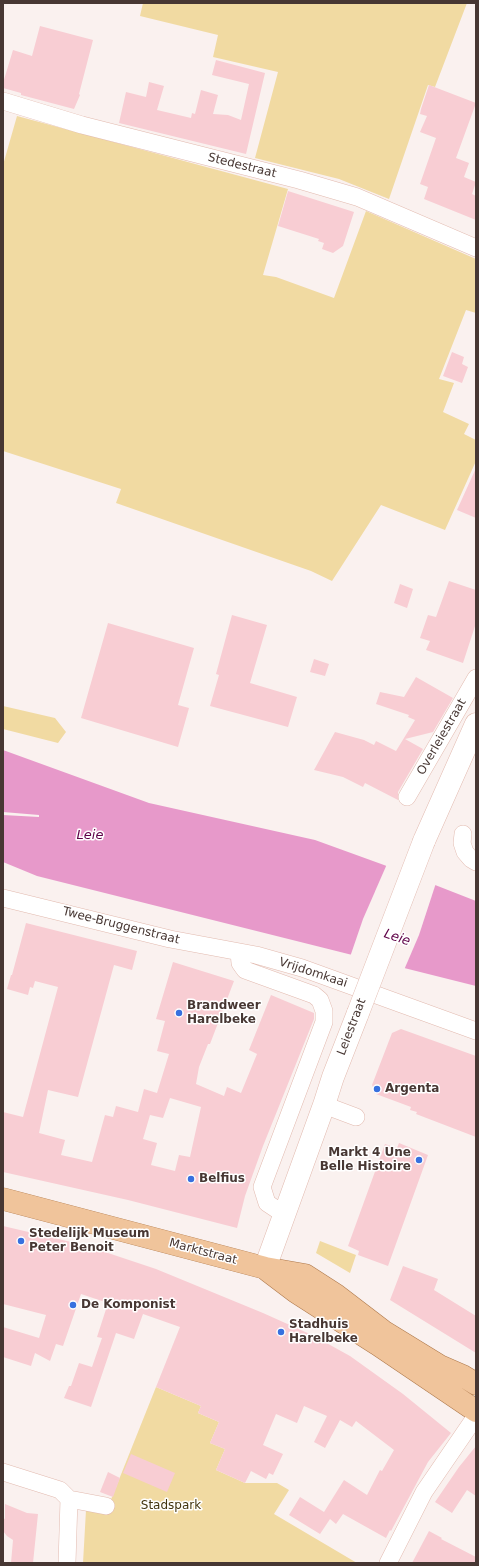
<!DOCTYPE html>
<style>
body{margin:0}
#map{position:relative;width:479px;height:1566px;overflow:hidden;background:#faf1ef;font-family:"DejaVu Sans",sans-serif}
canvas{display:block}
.frame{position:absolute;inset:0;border:4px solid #473733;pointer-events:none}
</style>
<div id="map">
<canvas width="479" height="1566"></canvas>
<div class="frame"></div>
</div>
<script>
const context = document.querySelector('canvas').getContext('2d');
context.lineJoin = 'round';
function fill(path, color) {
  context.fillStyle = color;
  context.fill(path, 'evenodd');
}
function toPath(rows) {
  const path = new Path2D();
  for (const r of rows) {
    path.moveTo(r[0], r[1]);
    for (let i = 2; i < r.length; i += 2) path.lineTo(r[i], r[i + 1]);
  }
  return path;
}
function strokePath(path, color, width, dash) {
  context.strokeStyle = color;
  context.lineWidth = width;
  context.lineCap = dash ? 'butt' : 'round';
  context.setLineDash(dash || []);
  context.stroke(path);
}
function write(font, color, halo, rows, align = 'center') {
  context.font = font + ' "DejaVu Sans",sans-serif';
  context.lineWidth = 3;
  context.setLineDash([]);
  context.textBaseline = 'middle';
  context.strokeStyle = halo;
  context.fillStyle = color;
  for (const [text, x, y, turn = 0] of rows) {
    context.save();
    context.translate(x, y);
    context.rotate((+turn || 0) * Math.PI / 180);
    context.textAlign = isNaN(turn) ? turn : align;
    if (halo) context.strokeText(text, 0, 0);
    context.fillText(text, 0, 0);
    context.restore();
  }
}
fill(toPath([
 [143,3,467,3,435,87,428,85,389,199,339,179,255,158,278,72,213,57,218,35,140,16],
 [17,116,288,189,263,275,276,277,334,298,366,211,476,259,476,313,466,310,439,379,454,383,443,412,469,424,464,434,476,440,476,461,445,530,381,505,332,581,311,571,116,503,121,489,3,451,3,165],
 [3,706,55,718,66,732,58,743,3,729],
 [320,1241,356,1255,350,1273,316,1253],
 [156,1387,201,1406,198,1413,219,1422,210,1443,225,1449,216,1470,245,1483,277,1483,289,1490,274,1514,357,1563,83,1563,86,1510,106,1512]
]), '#f1daa2');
fill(toPath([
 [3,750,149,803,315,840,384,865,476,901,476,986,37,876,3,862,3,815,39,817,39,815,3,812]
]), '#e799ca');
fill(toPath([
 [387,864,436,883,419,935,404,970,350,957,363,919]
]), '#faf1ef');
fill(toPath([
 [40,26,93,40,79,94,80,95,74,109,21,95,21,93,3,88,3,83,13,50,32,56],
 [216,60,265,73,246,154,119,123,126,92,146,97,149,82,164,86,157,110,191,118,192,113,195,114,201,90,218,95,213,114,228,115,241,120,249,84,212,75],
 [429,85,476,103,456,158,469,163,464,177,476,182,472,194,476,196,476,220,424,199,428,187,420,184,436,138,420,132,427,116,420,114,421,109],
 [288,191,354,212,343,246,333,253,322,249,324,243,318,241,319,239,278,226],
 [452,352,464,357,462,364,468,367,462,383,443,376],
 [476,468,476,518,457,510],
 [449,581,476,590,476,623,463,663,426,650,430,641,420,638,428,615,436,617],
 [400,584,413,589,407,608,394,603],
 [232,615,267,625,250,683,297,697,288,727,210,706,219,675,216,674],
 [108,623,194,648,178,705,189,708,178,747,81,718],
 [314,659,329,664,325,676,310,672],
 [416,677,453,698,433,732,405,739,423,749,398,792,398,800,365,783,363,787,343,777,314,770,335,732,364,740,374,745,376,741,396,751,415,720,408,717,409,715,376,704,380,692,404,697],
 [26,923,137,951,132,970,114,965,78,1097,48,1090,39,1133,65,1140,61,1155,92,1162,105,1115,113,1117,116,1106,138,1112,144,1089,157,1093,169,1054,157,1051,165,1021,156,1019,173,962,234,981,210,1044,208,1044,199,1067,196,1084,224,1096,227,1087,241,1093,257,1054,249,1050,271,995,314,1013,314,1019,263,1146,245,1196,237,1228,128,1200,3,1172,3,1112,23,1117,58,987,35,981,33,988,30,987,28,995,7,989,11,975,12,975],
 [170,1098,201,1107,190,1157,179,1155,175,1171,151,1165,157,1143,143,1139,150,1115,163,1118],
 [401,1029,476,1056,476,1137,416,1114,417,1112,410,1110,411,1107,376,1094,372,1085,392,1033],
 [399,1143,428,1155,388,1266,358,1255,359,1251,348,1246,385,1144,397,1148],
 [3,1226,84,1245,156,1269,263,1313,312,1335,350,1356,403,1394,451,1433,428,1462,391,1531,390,1530,386,1538,343,1514,336,1524,330,1519,320,1534,289,1515,300,1497,324,1512,344,1480,367,1495,380,1470,382,1471,394,1450,356,1421,352,1427,340,1420,325,1448,314,1442,327,1416,304,1406,297,1423,276,1414,263,1445,283,1454,273,1475,269,1473,266,1479,251,1471,245,1483,216,1470,225,1449,210,1443,219,1422,198,1413,201,1406,156,1387,180,1327,143,1314,134,1339,116,1333,91,1407,64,1398,69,1386,71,1386,79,1363,92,1367,102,1338,97,1337,108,1303,81,1294,63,1346,56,1344,50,1361,35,1353,31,1366,3,1357,3,1327,39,1338,46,1315,3,1304],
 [403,1266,438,1279,434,1290,476,1316,476,1353,390,1300],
 [476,1446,476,1496,467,1490,452,1513,435,1502,459,1467],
 [131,1454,175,1473,167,1492,123,1473],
 [108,1472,120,1478,113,1497,100,1492],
 [5,1504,27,1513,38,1514,33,1563,11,1563,13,1540,7,1536,3,1531,3,1518,5,1519],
 [429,1531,442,1538,441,1539,476,1557,476,1563,412,1563]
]), '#f8cdd3');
const minor = toPath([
 [3,101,82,125,299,180,357,197,476,248],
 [407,797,476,678],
 [463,834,462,843,465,852,471,859,476,862],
 [3,898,170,939,256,955,302,968,476,1031],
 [239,953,240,963,245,970,314,995,320,1000,324,1011,324,1022,262,1187,267,1203,285,1215],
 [324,1105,356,1117],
 [3,1472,60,1490,69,1499,67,1563],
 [69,1499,106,1506],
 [388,1563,424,1492,476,1416]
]);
const secondary = toPath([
 [424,841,476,724],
 [265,1268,324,1105,333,1077,358,1013]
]);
const primary = toPath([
 [3,1199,265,1268,305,1275,336,1295,383,1331,440,1366,463,1376,476,1384],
 [267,1270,296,1292,377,1344,476,1411]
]);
strokePath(minor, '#e2baaf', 18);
strokePath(secondary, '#e2baaf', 23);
strokePath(primary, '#ae794c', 23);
strokePath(minor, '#fff', 17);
strokePath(secondary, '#fff', 22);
strokePath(primary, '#f0c49b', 22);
const secondaryBridge = toPath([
 [358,1013,424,841]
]);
strokePath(secondaryBridge, '#e2baaf', 23, []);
strokePath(secondaryBridge, '#fff', 22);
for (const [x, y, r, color] of [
 [179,1013,4,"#3770df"],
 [377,1089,4,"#3770df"],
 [419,1160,4,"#3770df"],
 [191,1179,4,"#3770df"],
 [21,1241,4,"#3770df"],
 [73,1305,4,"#3770df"],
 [281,1332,4,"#3770df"]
]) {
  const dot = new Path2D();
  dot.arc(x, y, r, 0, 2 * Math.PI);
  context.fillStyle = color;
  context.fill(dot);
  strokePath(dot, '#fff', 1.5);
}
write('12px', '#473733', '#fff', [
 ["Stedestraat",242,166,14],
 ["Overleiestraat",442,737,-60],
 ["Twee-Bruggenstraat",121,926,14],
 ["Vrijdomkaai",313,973,18],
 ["Leiestraat",352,1027,-69],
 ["Marktstraat",203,1252,15]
]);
write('bold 12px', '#473733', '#fff', [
 ["Brandweer",187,1006],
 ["Harelbeke",187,1020],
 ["Argenta",385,1089],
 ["Markt 4 Une",411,1153,"right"],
 ["Belle Histoire",411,1167,"right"],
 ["Belfius",199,1179],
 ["Stedelijk Museum",29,1234],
 ["Peter Benoit",29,1248],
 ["De Komponist",81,1305],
 ["Stadhuis",289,1325],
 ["Harelbeke",289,1339]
], 'left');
write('12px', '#42340e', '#fff', [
 ["Stadspark",171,1506]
]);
write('italic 13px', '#5e0047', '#fff', [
 ["Leie",90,836],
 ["Leie",397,938,18]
]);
</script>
